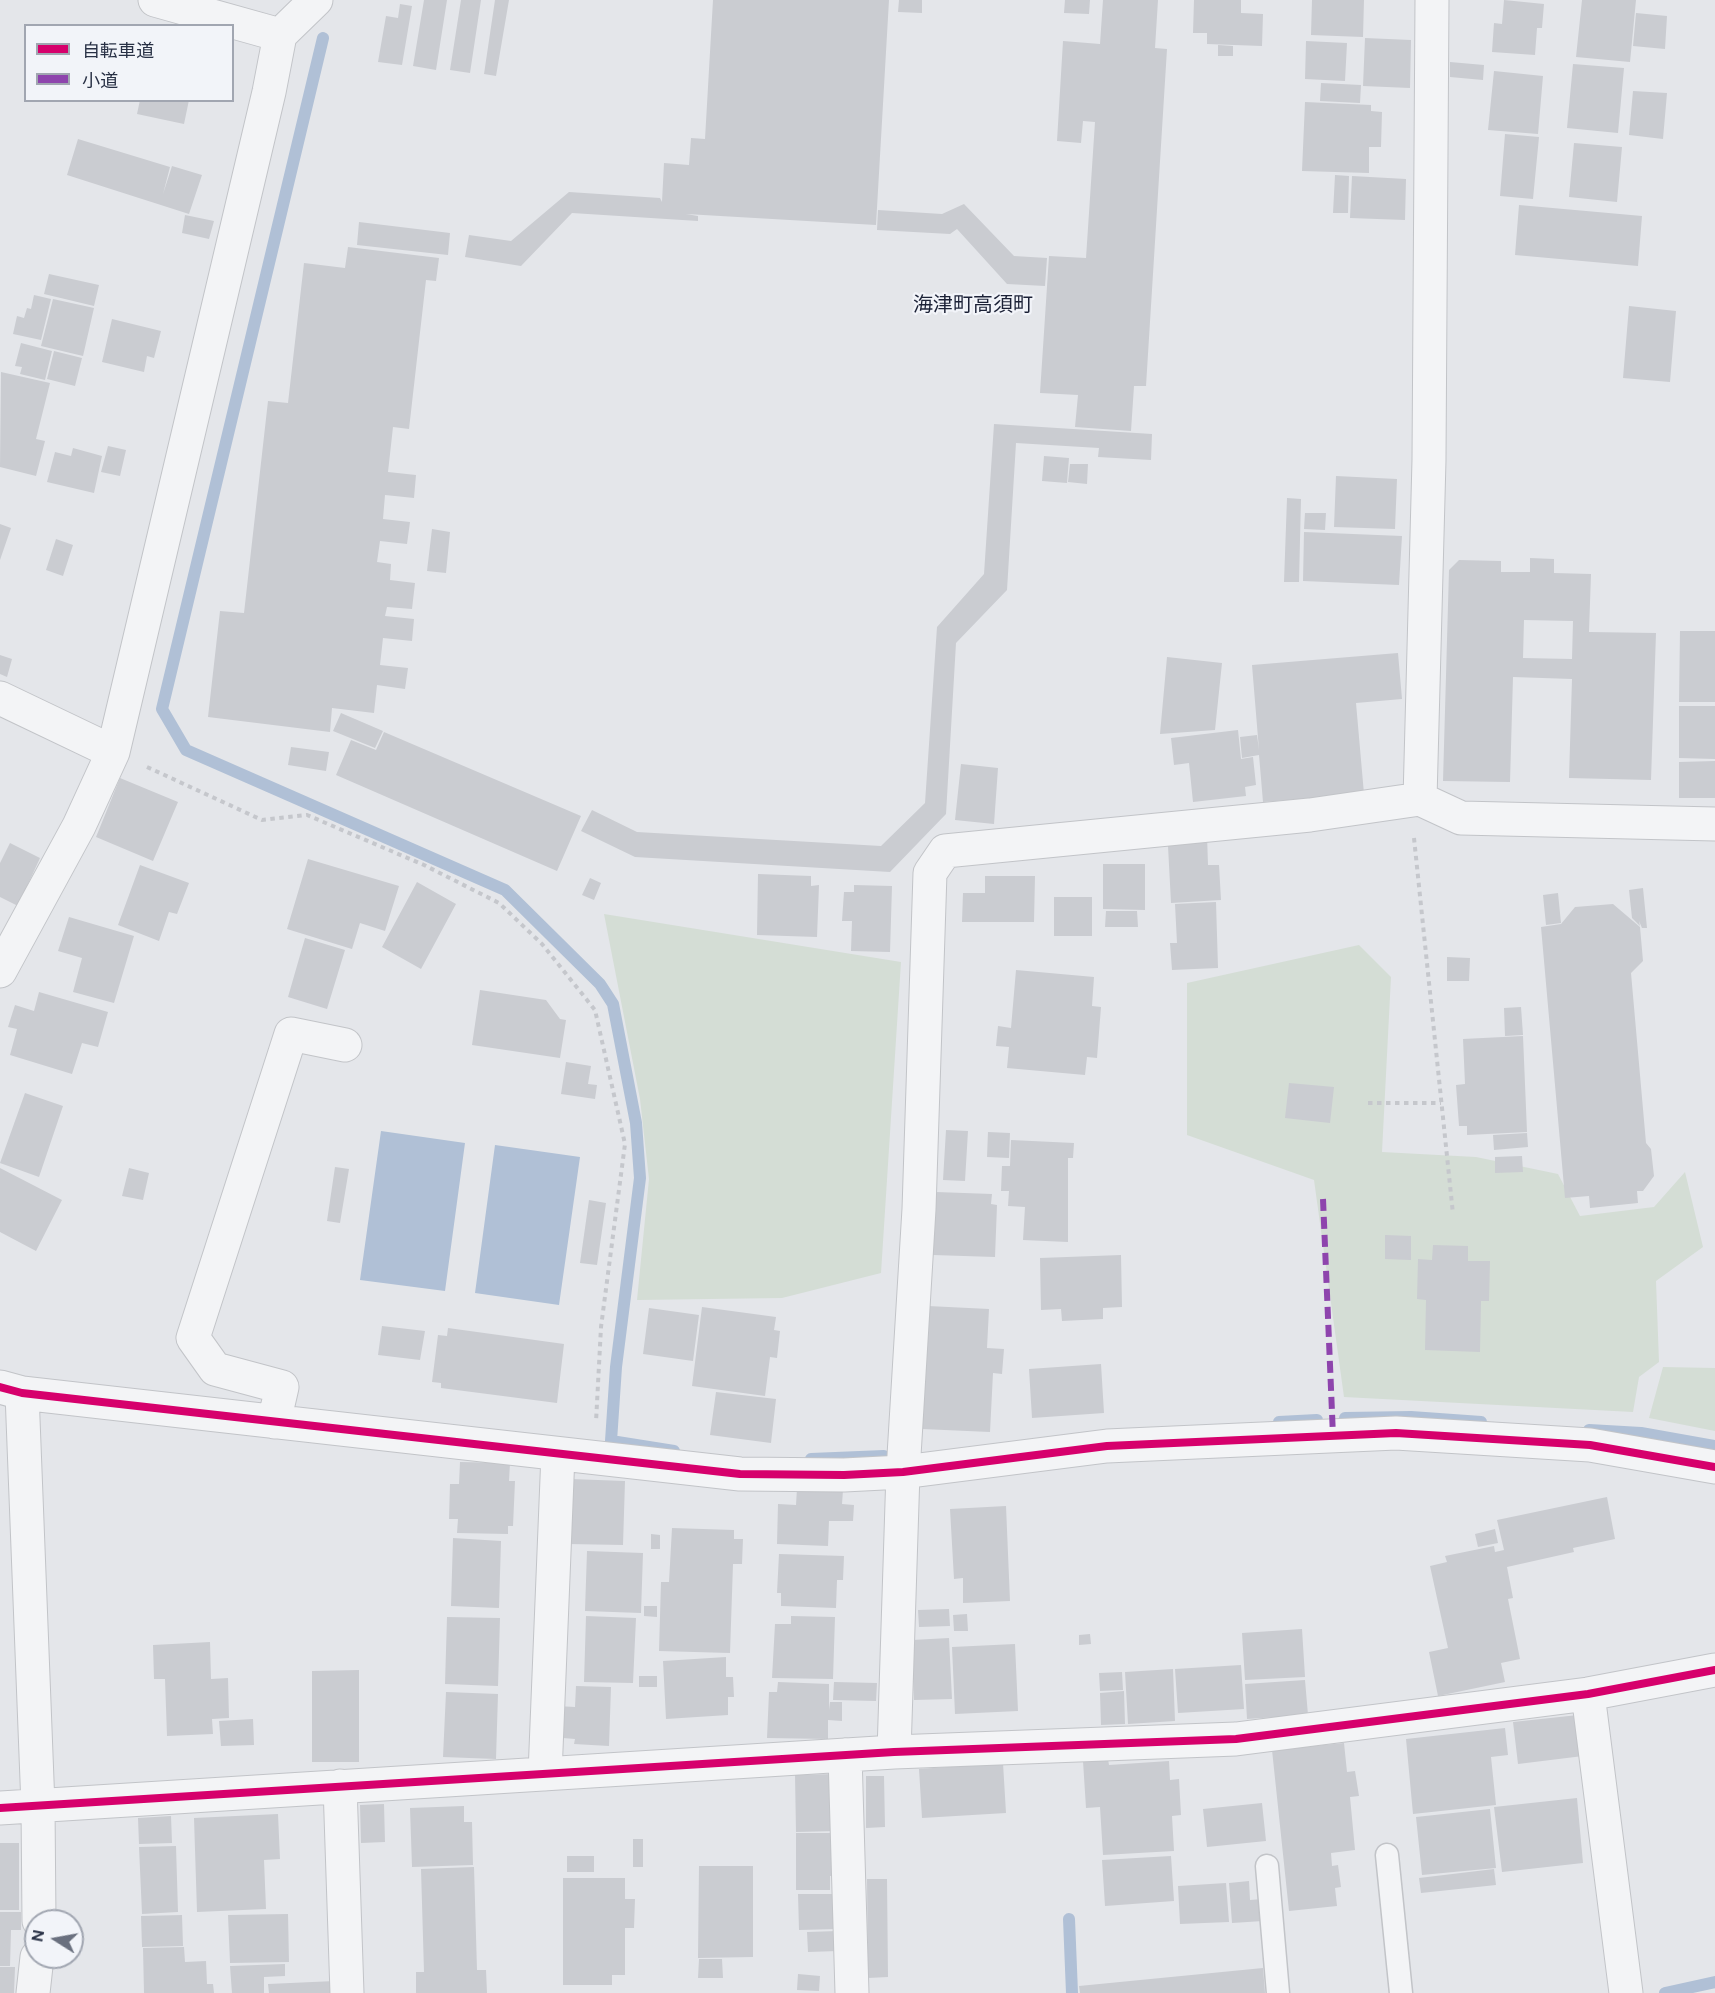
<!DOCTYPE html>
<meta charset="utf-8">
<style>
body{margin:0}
#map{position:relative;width:1715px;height:1993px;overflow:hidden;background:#e4e6ea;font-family:"DM Sans","Noto Sans JP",sans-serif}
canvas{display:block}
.legend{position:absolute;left:24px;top:24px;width:210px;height:78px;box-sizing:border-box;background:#f2f4f9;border:2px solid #a1a6b1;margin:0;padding:8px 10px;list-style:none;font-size:18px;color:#283045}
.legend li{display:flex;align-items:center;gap:12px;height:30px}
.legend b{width:30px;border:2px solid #a1a6b1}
.north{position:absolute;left:24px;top:1909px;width:60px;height:60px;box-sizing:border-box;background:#f2f4f9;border:2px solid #a1a6b1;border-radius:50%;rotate:281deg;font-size:16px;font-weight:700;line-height:24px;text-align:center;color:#283045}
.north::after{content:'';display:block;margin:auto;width:21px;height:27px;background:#6a707f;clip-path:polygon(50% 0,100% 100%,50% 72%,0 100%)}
</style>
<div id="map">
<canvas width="1715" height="1993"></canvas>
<ul class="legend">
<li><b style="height:8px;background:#d6006c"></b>自転車道</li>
<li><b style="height:8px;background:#8e44ad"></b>小道</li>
</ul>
<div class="north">N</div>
</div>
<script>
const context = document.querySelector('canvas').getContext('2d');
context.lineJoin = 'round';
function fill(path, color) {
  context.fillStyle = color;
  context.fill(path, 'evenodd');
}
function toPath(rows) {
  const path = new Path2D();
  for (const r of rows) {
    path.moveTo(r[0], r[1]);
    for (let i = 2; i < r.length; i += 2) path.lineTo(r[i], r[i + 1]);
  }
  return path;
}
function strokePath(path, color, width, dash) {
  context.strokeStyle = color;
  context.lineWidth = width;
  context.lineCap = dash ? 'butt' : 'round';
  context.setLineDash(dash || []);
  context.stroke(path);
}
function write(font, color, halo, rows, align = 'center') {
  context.font = font + ' "DM Sans","Noto Sans JP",sans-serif';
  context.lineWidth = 4.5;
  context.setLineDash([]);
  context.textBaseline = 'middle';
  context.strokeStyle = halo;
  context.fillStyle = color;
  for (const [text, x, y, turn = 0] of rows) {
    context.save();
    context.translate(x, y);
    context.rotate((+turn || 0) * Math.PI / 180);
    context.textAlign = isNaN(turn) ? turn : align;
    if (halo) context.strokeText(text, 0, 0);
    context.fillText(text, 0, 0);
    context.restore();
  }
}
fill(toPath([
 [604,914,901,962,881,1273,782,1298,637,1300,649,1179,640,1099],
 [1359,945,1391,977,1382,1152,1476,1157,1558,1174,1580,1216,1654,1207,1685,1172,1703,1247,1656,1281,1659,1362,1639,1377,1633,1412,1344,1397,1314,1180,1187,1135,1187,983],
 [1663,1367,1715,1368,1715,1431,1649,1418]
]), '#d4ddd5');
fill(toPath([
 [381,1131,465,1143,445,1291,360,1280],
 [495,1145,580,1157,559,1305,475,1293]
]), '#b0c0d6');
strokePath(toPath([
 [323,38,162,709,186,750,505,890,600,984,613,1004,636,1123,640,1178,616,1367,611,1441,674,1451],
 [1345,1418,1411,1417,1481,1422],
 [1279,1422,1317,1420],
 [1589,1430,1641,1433,1715,1446],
 [811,1459,884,1456],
 [1069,1919,1072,1993],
 [1665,1993,1715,1982]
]), '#b0c0d6', 12);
fill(toPath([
 [424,0,447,0,436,70,413,66],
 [461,0,481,0,470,73,450,70],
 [495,0,509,0,496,76,484,74],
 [713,0,889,0,876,225,686,214,698,216,698,221,572,213,521,266,465,257,469,235,511,241,569,192,660,198,662,202,664,163,689,165,691,138,705,139],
 [899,0,922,0,922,13,898,12],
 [1065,0,1090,0,1089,14,1064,13],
 [1103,0,1158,0,1155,48,1167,49,1146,386,1134,386,1131,431,1075,427,1078,395,1040,393,1049,256,1086,258,1095,122,1083,121,1081,143,1057,141,1063,41,1100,44],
 [1194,0,1241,0,1241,13,1263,14,1262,46,1207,44,1207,33,1193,33],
 [1312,0,1364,0,1363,37,1311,35],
 [1504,0,1544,4,1542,28,1537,28,1535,55,1492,52,1494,23,1502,24],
 [1582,0,1636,0,1630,62,1576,57],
 [400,4,412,6,402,65,378,62,386,16,398,18],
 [1636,13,1667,16,1665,49,1633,46],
 [1365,38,1411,40,1410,88,1363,86],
 [1306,41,1347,43,1345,81,1305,79],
 [1218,45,1233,46,1233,56,1218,56],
 [1450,62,1484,65,1483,80,1450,77],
 [1573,64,1624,68,1618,133,1567,128],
 [1494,71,1543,76,1538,134,1488,130],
 [1321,83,1361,85,1360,103,1320,101],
 [1633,91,1667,93,1663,139,1629,135],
 [140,100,189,100,184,124,137,114],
 [1305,102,1371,105,1371,111,1382,112,1381,147,1369,147,1369,173,1302,171],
 [1505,134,1539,137,1533,199,1500,196],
 [78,139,170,167,163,194,172,166,202,175,189,214,67,175],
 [1574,143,1622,147,1617,202,1569,197],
 [1335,175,1349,176,1348,213,1333,213],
 [1352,176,1406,179,1405,220,1350,218],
 [964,204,1014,256,1047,258,1045,286,1007,284,957,229,950,234,877,230,878,210,942,214],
 [1519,205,1642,216,1638,266,1515,255],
 [185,215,214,221,209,239,182,233],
 [359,222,450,233,448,255,357,245],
 [348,247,439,258,436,281,426,280,409,429,393,427,388,472,416,475,414,498,385,495,383,519,410,522,407,544,380,541,377,562,391,564,390,580,415,583,412,609,387,607,385,616,414,619,412,641,383,638,380,665,408,668,405,689,377,685,374,713,332,708,330,732,208,717,220,611,244,613,268,401,288,403,304,263,345,268],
 [49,274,99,285,94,306,44,294],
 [34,295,51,299,41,340,13,334,17,316,24,318,27,308,31,309],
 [53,299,94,308,83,356,41,346],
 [1629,306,1676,311,1670,382,1623,378],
 [112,319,161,331,154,358,147,356,144,372,102,362],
 [21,343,52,351,45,380,20,374,22,367,15,366],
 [54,351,82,358,75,386,47,379],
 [1,372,50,383,36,439,45,441,36,476,0,467],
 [994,424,1152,434,1151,460,1098,457,1099,448,1016,443,1007,590,956,643,946,814,890,872,635,857,581,831,592,810,637,832,881,846,925,803,937,627,984,574],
 [108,446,126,450,120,476,101,472],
 [73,448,102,456,94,493,47,482,55,452,71,456],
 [1044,456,1069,458,1067,483,1042,481],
 [1070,464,1088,464,1087,484,1068,482],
 [1336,476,1397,479,1395,529,1334,527],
 [1287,498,1301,499,1299,582,1284,582],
 [1305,513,1326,513,1325,530,1304,529],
 [0,524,11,528,0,560],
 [432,529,450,532,446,573,427,571],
 [1304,532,1402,536,1399,585,1303,581],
 [56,539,73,545,63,576,46,570],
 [1530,558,1554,559,1554,573,1591,574,1589,632,1656,633,1651,780,1569,778,1572,679,1513,677,1510,782,1443,781,1449,570,1459,560,1501,561,1501,572,1530,572],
 [1524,620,1573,621,1572,659,1523,658],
 [1680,631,1715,631,1715,702,1679,702],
 [1398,653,1402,699,1356,703,1364,794,1263,802,1259,755,1242,758,1240,737,1257,735,1259,750,1252,665],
 [0,655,12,659,7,677,0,674],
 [1167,657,1222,663,1215,730,1160,734],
 [1679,706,1715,706,1715,759,1679,758],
 [341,713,383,731,375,748,333,731],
 [1238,730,1241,759,1253,757,1256,785,1245,787,1246,796,1193,802,1189,763,1174,765,1171,738],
 [384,732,581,816,557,871,336,775,351,740,376,750],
 [291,747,329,752,326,771,288,765],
 [1715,761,1715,798,1679,798,1679,762],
 [961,764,998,768,994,824,955,820],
 [120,778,178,802,153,861,96,837],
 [1207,835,1208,865,1219,865,1221,900,1171,903,1168,846,1175,845,1174,837],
 [10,843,40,858,18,906,0,897,0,863],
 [308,859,399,886,385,931,360,923,352,949,287,929],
 [1103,864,1145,864,1145,910,1103,909],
 [140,865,189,883,177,914,169,912,159,941,118,925],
 [758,874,811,876,811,886,819,885,817,937,757,935],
 [985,876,1035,876,1034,922,962,922,963,893,985,893],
 [590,878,601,883,594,900,582,895],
 [417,882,456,904,421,969,382,947],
 [854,885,892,886,890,952,851,951,852,921,842,921,844,892,854,892],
 [1643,888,1647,928,1642,928,1639,921,1640,926,1632,918,1629,890],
 [1558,893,1561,923,1546,925,1543,895],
 [1054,897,1092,897,1092,936,1054,936],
 [1216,902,1218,968,1172,970,1170,943,1177,943,1175,904],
 [1613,904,1640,927,1643,961,1631,973,1646,1143,1651,1149,1654,1176,1643,1191,1637,1191,1638,1203,1590,1208,1589,1196,1565,1198,1541,927,1561,924,1575,907],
 [1106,911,1137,911,1138,927,1105,927],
 [69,917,134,936,114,1003,73,992,82,958,58,951],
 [305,938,345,950,327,1009,288,997],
 [1447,957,1470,958,1469,981,1447,981],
 [1016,970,1094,977,1092,1006,1101,1007,1097,1058,1087,1057,1085,1075,1007,1068,1009,1047,996,1046,998,1026,1011,1028],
 [480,990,546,1000,560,1019,566,1020,560,1058,472,1045],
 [39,992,108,1012,98,1047,82,1043,72,1074,10,1055,17,1029,8,1027,15,1005,34,1011],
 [1521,1007,1523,1035,1505,1036,1504,1008],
 [1523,1036,1527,1132,1467,1135,1467,1126,1459,1126,1456,1085,1465,1084,1463,1039],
 [566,1062,591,1066,588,1084,597,1085,595,1099,561,1094],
 [1289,1083,1334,1087,1330,1123,1285,1118],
 [25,1093,63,1106,39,1177,0,1163],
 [946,1130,968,1131,965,1181,943,1180],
 [988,1132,1010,1133,1009,1158,987,1157],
 [1527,1133,1528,1147,1494,1150,1493,1135],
 [1011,1140,1074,1143,1073,1158,1068,1158,1068,1242,1023,1240,1025,1207,1008,1206,1009,1191,1001,1191,1002,1166,1010,1166],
 [1522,1156,1523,1172,1495,1173,1495,1157],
 [335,1167,349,1169,340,1223,327,1221],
 [0,1168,62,1200,36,1251,0,1232],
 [129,1168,149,1173,143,1200,122,1196],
 [936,1192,992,1194,991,1204,997,1205,995,1257,933,1255],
 [589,1200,606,1203,597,1265,580,1263],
 [1385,1235,1411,1236,1411,1260,1385,1259],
 [1433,1245,1468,1246,1468,1261,1490,1261,1489,1301,1481,1301,1480,1352,1425,1350,1426,1300,1417,1299,1418,1259,1432,1260],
 [1121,1255,1122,1307,1103,1308,1103,1319,1062,1321,1061,1309,1041,1310,1040,1258],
 [928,1306,989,1309,987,1348,1004,1349,1002,1374,993,1373,990,1432,922,1429],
 [702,1307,776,1317,774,1330,780,1331,777,1358,770,1357,765,1396,692,1386],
 [649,1308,699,1315,693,1361,643,1354],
 [382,1326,425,1331,420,1360,378,1355],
 [448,1328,564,1344,557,1403,441,1388,441,1383,432,1382,438,1335,447,1336],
 [1101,1364,1104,1413,1032,1418,1029,1369],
 [716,1392,776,1399,771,1443,710,1435],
 [460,1462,510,1463,509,1481,515,1481,513,1526,508,1526,508,1534,457,1533,458,1519,449,1519,450,1484,459,1484],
 [570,1479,625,1481,623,1545,568,1544],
 [797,1488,843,1490,842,1504,854,1505,853,1521,829,1521,828,1546,777,1544,778,1504,796,1505],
 [1607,1497,1615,1539,1573,1548,1574,1552,1507,1567,1513,1598,1508,1599,1520,1659,1501,1663,1505,1682,1438,1696,1429,1652,1448,1648,1430,1566,1447,1562,1445,1556,1494,1546,1495,1552,1504,1550,1497,1520],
 [1006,1506,1010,1601,963,1603,963,1578,954,1579,950,1509],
 [672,1528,734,1530,734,1539,743,1539,742,1564,733,1564,730,1653,659,1651,661,1582,669,1582],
 [1495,1529,1498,1543,1478,1547,1475,1534],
 [651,1534,660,1535,660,1549,651,1549],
 [453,1538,501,1541,499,1608,451,1606],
 [587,1551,643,1553,641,1613,585,1611],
 [779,1554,844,1556,843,1580,837,1580,836,1608,781,1606,781,1593,777,1593],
 [644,1606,657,1606,657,1617,644,1616],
 [949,1609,950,1626,919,1627,918,1610],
 [967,1614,968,1631,954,1631,953,1615],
 [586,1616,636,1618,633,1683,584,1682],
 [791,1616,835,1617,833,1679,772,1678,775,1624,791,1624],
 [447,1617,500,1618,498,1686,445,1684],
 [1302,1629,1305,1677,1245,1680,1242,1633],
 [1090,1634,1091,1644,1079,1645,1079,1635],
 [949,1638,952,1699,914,1700,912,1640],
 [210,1642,211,1679,228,1678,229,1718,212,1719,213,1734,167,1736,165,1679,154,1679,153,1645],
 [1015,1644,1018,1711,955,1714,952,1647],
 [726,1657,726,1677,733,1677,734,1697,728,1697,728,1715,666,1719,663,1661],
 [1241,1665,1244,1709,1178,1713,1175,1669],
 [1173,1669,1175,1721,1128,1724,1125,1672],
 [359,1670,359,1762,312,1762,312,1671],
 [1122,1672,1123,1690,1100,1691,1099,1673],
 [639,1676,657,1676,657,1687,639,1687],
 [1305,1680,1308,1715,1247,1719,1245,1684],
 [778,1682,829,1684,829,1710,830,1702,842,1702,842,1721,828,1720,828,1739,767,1738,769,1692,777,1692],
 [834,1682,877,1683,876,1701,833,1700],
 [576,1686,611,1687,609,1746,574,1744,575,1739,563,1738,557,1706,575,1707],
 [1124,1691,1125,1724,1101,1725,1100,1693],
 [446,1692,498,1694,496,1759,443,1757],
 [1578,1715,1583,1756,1518,1764,1513,1722],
 [253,1719,254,1745,221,1746,219,1721],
 [1505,1728,1508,1755,1491,1757,1496,1805,1413,1814,1406,1739],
 [1344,1743,1347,1772,1355,1771,1359,1796,1350,1797,1355,1850,1331,1853,1332,1866,1338,1865,1341,1887,1335,1888,1337,1906,1289,1911,1272,1750],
 [1108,1759,1109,1765,1169,1761,1170,1780,1179,1779,1181,1815,1172,1816,1174,1851,1103,1855,1100,1807,1086,1808,1083,1761],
 [1003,1763,1006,1813,922,1818,919,1769],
 [836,1774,836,1831,796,1832,795,1775],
 [866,1776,884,1776,885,1827,866,1828],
 [1577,1798,1583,1863,1502,1872,1494,1807],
 [1262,1803,1266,1841,1207,1847,1203,1809],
 [384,1804,385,1842,361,1843,360,1805],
 [464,1806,464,1822,472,1822,473,1865,412,1867,410,1808],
 [1490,1809,1496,1868,1422,1875,1416,1817],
 [278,1814,280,1859,264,1860,266,1909,197,1912,194,1818],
 [171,1816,172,1843,139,1844,138,1818],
 [796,1833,836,1833,836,1876,830,1876,830,1890,796,1890],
 [633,1839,643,1839,643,1867,633,1867],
 [0,1843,19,1843,19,1910,0,1910],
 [176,1846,178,1912,142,1914,139,1847],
 [567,1856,594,1856,594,1872,567,1872],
 [1171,1856,1174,1901,1105,1906,1102,1860],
 [699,1866,753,1866,753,1957,698,1958],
 [474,1867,477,1970,486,1970,487,1993,416,1993,416,1972,424,1972,421,1869],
 [1494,1869,1496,1885,1421,1893,1419,1878],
 [563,1878,625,1878,625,1899,635,1899,634,1928,625,1928,625,1975,612,1975,612,1985,563,1985],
 [867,1879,887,1879,888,1977,868,1978],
 [1249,1881,1250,1900,1262,1899,1263,1921,1232,1923,1229,1883],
 [1226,1883,1229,1922,1180,1924,1178,1886],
 [798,1894,837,1894,838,1929,799,1930],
 [0,1912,21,1912,21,1930,11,1930,10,1966,0,1966],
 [288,1914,289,1962,230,1963,228,1915],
 [182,1915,183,1946,142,1947,141,1916],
 [838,1931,838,1951,808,1952,807,1932],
 [184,1947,185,1962,206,1961,207,1984,213,1984,214,1993,144,1993,143,1948],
 [699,1959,722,1959,723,1978,698,1978],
 [285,1964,285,1976,264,1977,264,1993,232,1993,230,1966],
 [0,1967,15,1967,14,1993,0,1993],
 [1263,1968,1265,1993,1080,1993,1079,1986],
 [798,1974,820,1976,819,1991,797,1990],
 [335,1981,335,1993,269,1993,268,1984]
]), '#caccd1');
const lane = toPath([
 [1387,1855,1401,1993],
 [1267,1866,1278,1993]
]);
const street = toPath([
 [155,0,280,35],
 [0,698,113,752],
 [1420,799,1429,460,1432,0],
 [0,971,79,826,113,752,269,92,280,35,316,0],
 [0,1387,22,1393,740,1474,844,1475,903,1472,1107,1446,1396,1433,1590,1445,1715,1467],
 [22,1393,38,1806,39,1921],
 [274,1422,282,1387,215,1369,193,1338,291,1034,345,1045],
 [1588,1694,1626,1993],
 [894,1752,903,1472,919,1209,930,873,945,851,1310,815,1420,799,1461,818,1715,824],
 [845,1755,852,1993],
 [545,1774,558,1454],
 [340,1786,347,1993],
 [0,1808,894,1752,1236,1739,1588,1694,1715,1670],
 [33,1993,37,1957]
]);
strokePath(lane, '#c2c4c8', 25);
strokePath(street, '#c2c4c8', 35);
strokePath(toPath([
 [147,767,262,820,307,815,424,865,499,903,542,944,595,1010,625,1144,601,1327,596,1422],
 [1414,838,1453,1214],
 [1368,1103,1441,1103]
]), '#c5c7cc', 4, [4.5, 4.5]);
strokePath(lane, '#f3f4f6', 22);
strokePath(street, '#f3f4f6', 33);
strokePath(toPath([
 [1323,1199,1333,1436]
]), '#8e44ad', 6, [12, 6]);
strokePath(toPath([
 [0,1387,22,1393,740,1474,844,1475,903,1472,1107,1446,1396,1433,1590,1445,1715,1467],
 [0,1808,894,1752,1236,1739,1588,1694,1715,1670]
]), '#d6006c', 8);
write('20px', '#1b2136', '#f2f4f9', [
 ["海津町高須町",973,306]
]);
</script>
